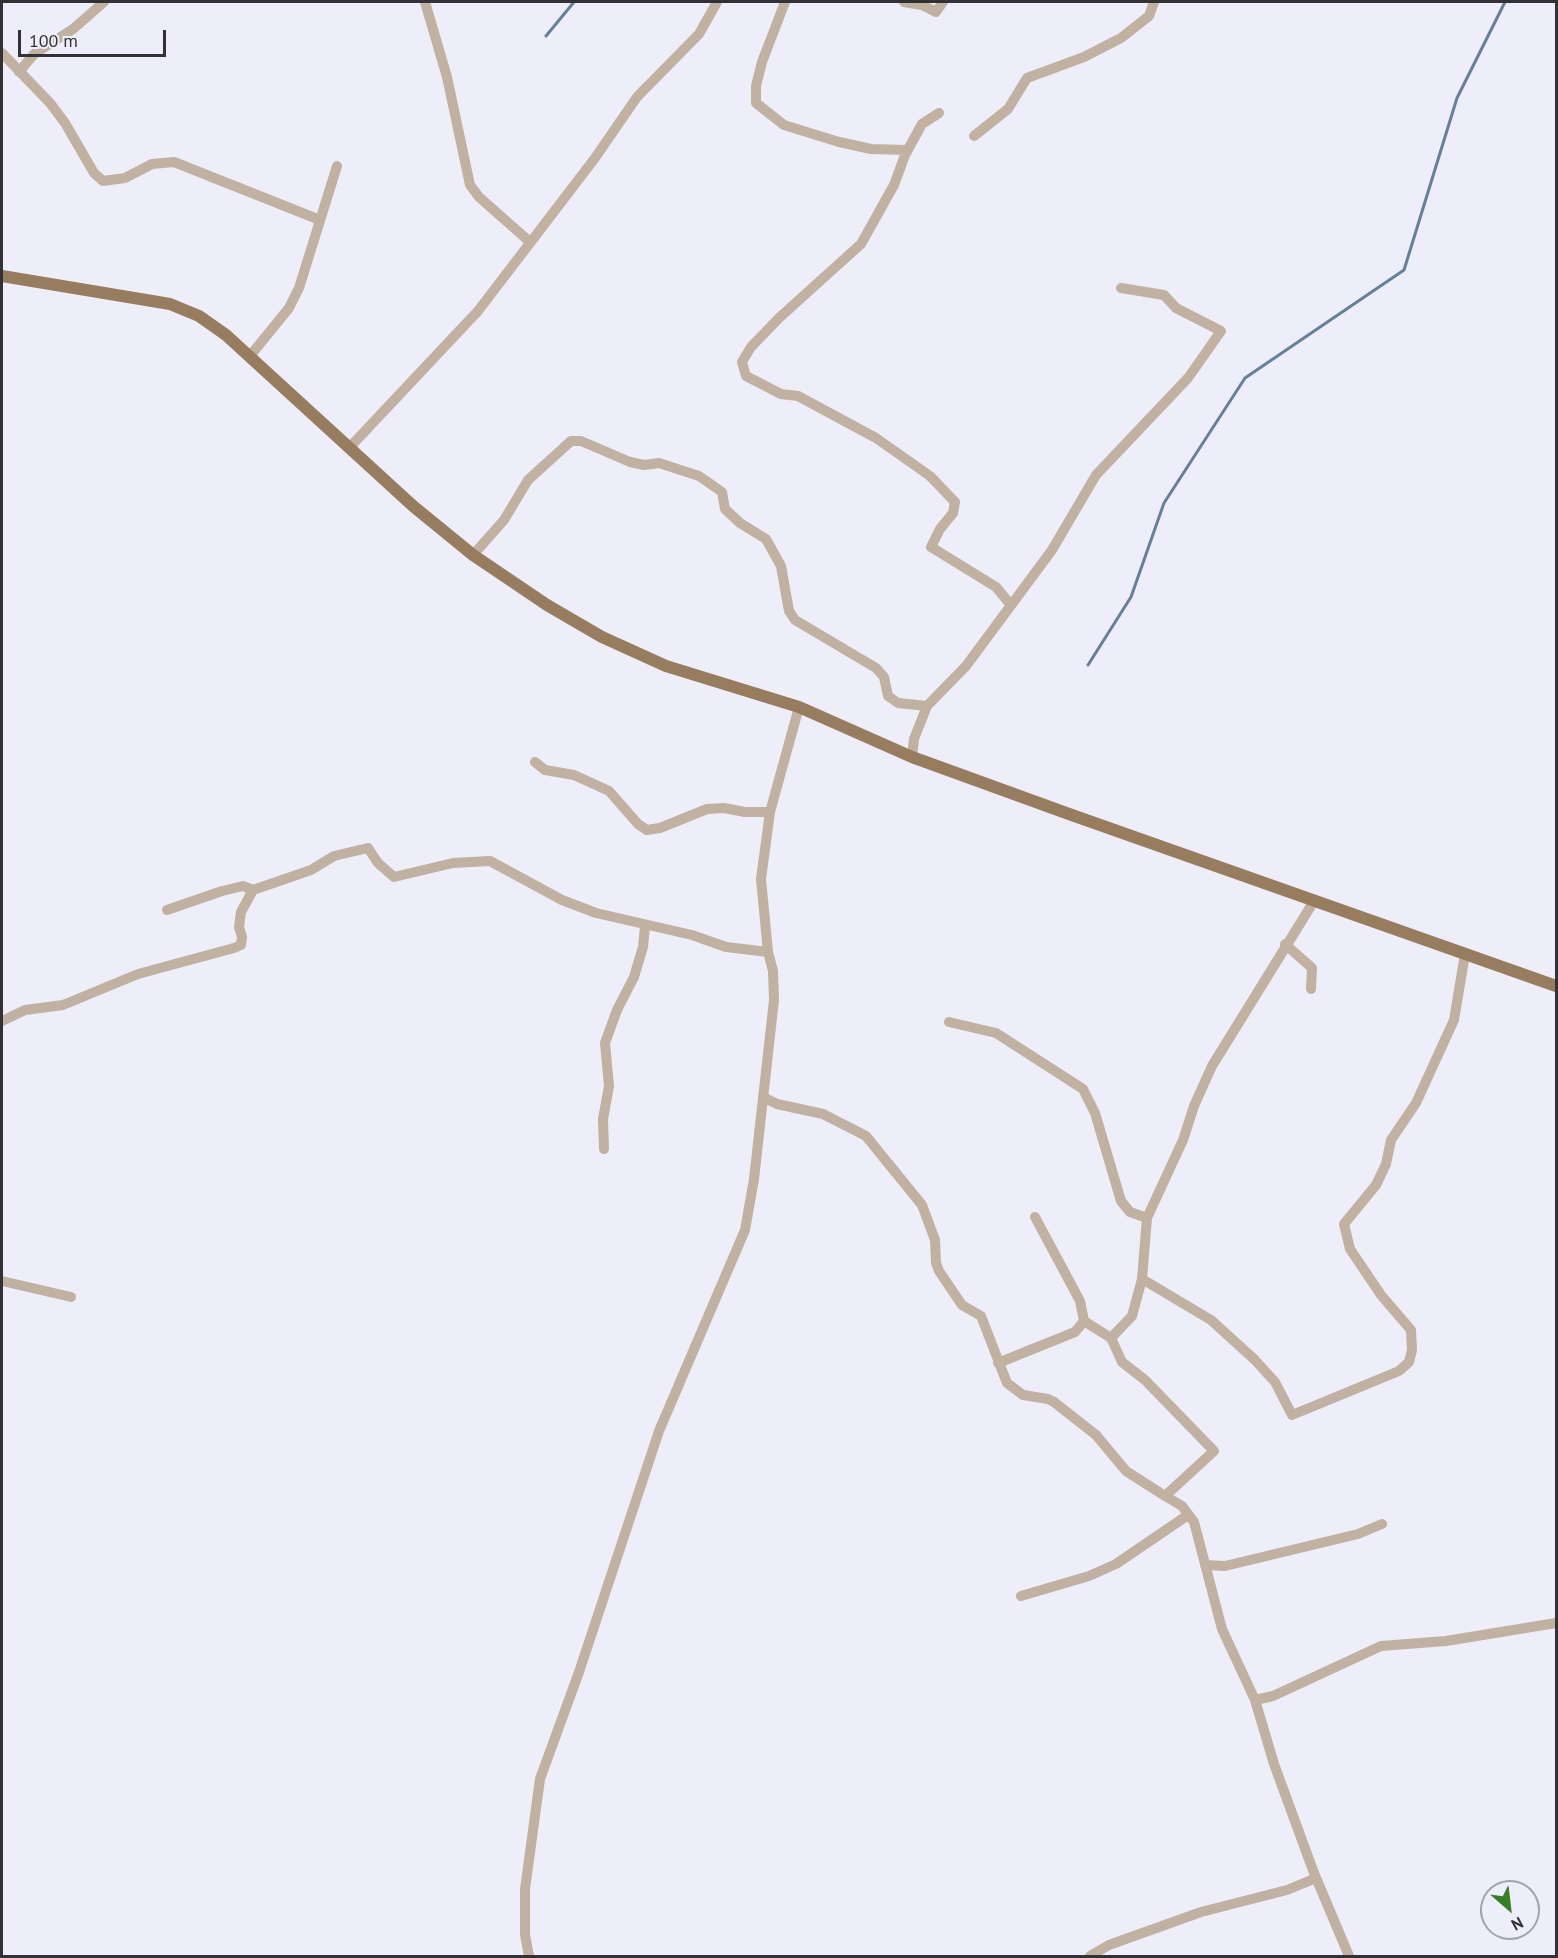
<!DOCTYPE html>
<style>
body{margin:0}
#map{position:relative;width:1558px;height:1958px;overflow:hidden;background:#eeeefa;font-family:"PT Sans",sans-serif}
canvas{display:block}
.frame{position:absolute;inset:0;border:3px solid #323236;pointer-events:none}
.north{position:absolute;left:1480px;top:1880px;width:60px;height:60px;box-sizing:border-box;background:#eeeefa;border:2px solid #a3a3ac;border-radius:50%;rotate:152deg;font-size:16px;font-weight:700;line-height:24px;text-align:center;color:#323236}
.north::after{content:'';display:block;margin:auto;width:21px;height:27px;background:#367f26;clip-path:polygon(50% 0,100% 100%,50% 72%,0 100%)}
.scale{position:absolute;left:18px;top:30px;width:148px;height:27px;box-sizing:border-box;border:3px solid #323236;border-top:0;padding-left:8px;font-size:18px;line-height:21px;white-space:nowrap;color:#323236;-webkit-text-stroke:4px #eeeefa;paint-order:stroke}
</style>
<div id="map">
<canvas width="1558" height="1958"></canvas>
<div class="frame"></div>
<div class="north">N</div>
<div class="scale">100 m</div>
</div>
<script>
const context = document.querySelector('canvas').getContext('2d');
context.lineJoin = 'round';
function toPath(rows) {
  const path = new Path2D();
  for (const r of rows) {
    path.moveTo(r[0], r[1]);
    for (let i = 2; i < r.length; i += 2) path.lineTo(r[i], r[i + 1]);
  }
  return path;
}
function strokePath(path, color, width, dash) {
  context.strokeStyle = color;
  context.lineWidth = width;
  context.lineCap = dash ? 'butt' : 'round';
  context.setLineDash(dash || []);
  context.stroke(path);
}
strokePath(toPath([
 [546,36,574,2],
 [1088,665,1131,597,1164,503,1245,378,1404,270,1457,98,1505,2]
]), '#648198', 3);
strokePath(toPath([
 [425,2,447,77,470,185,479,197,530,242],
 [785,2,762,62,756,86,756,103,784,125,839,142,871,149,907,150],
 [904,2,922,5,936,12,943,2],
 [2,53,50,103,65,123,94,173,103,181,125,178,152,164,174,162,320,220],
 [19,72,34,54,73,29,104,2],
 [939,113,922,124,905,155,894,185,861,244,779,318,751,347,742,362,746,376,781,394,798,396,876,438,930,476,955,502,953,513,940,529,931,547,996,587,1010,604],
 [974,136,1008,109,1027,78,1084,57,1121,38,1149,16,1154,2],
 [250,356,289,308,299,288,337,166],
 [350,447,478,311,595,158,637,97,699,34,717,2],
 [473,555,504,520,528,480,571,441,581,441,630,462,644,465,659,463,699,476,722,492,725,509,740,523,766,539,781,566,789,611,795,620,876,668,884,677,888,696,898,703,927,706],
 [912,757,914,739,927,706,966,666,1052,550,1096,475,1188,378,1221,331,1176,308,1164,295,1121,288],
 [535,762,545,770,574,775,609,791,638,824,647,830,660,828,707,809,724,808,745,812,770,812],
 [167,910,222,891,243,886,253,890],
 [1285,944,1312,968,1311,989],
 [2,1021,25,1010,63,1005,138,974,234,948,241,945,242,937,239,927,241,912,253,890,311,870,334,856,368,848,378,863,394,877,453,863,490,861,562,900,596,913,692,935,726,947,768,952],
 [949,1022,996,1033,1083,1089,1095,1113,1121,1201,1130,1212,1147,1218,1183,1140,1194,1106,1212,1066,1314,901],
 [763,1097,777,1104,823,1114,866,1136,922,1205,935,1240,936,1263,939,1271,962,1305,981,1316,1007,1383,1023,1395,1048,1399,1054,1402,1096,1435,1126,1471,1165,1496],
 [604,1149,603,1119,609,1086,605,1043,617,1010,634,977,643,947,645,926],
 [1147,1218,1142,1279,1132,1316,1111,1338,1122,1362,1145,1380,1214,1451,1165,1496,1182,1506,1194,1522,1222,1629,1255,1700],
 [1142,1279,1211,1320,1255,1360,1275,1382,1292,1415,1399,1371,1409,1362,1412,1350,1411,1330,1381,1295,1350,1249,1344,1224,1376,1185,1386,1164,1391,1140,1416,1103,1454,1020,1465,954],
 [2,1281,71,1297],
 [1084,1321,1111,1338],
 [998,1363,1075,1332,1084,1321,1080,1301,1035,1217],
 [1205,1565,1225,1566,1358,1534,1382,1524],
 [1021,1596,1089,1576,1116,1564,1188,1515],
 [529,1956,525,1935,525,1889,540,1779,579,1672,659,1431,745,1230,754,1179,774,1000,773,971,768,952,761,879,770,812,799,707],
 [1090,1956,1109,1945,1201,1912,1287,1890,1316,1878],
 [1349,1956,1314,1873,1274,1764,1255,1700,1273,1696,1381,1646,1446,1641,1556,1623]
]), '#c0b1a1', 10);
strokePath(toPath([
 [2,276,170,304,199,316,226,335,413,506,473,555,547,605,602,637,666,666,799,707,912,757,1069,814,1556,986]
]), '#977c5e', 12);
</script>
